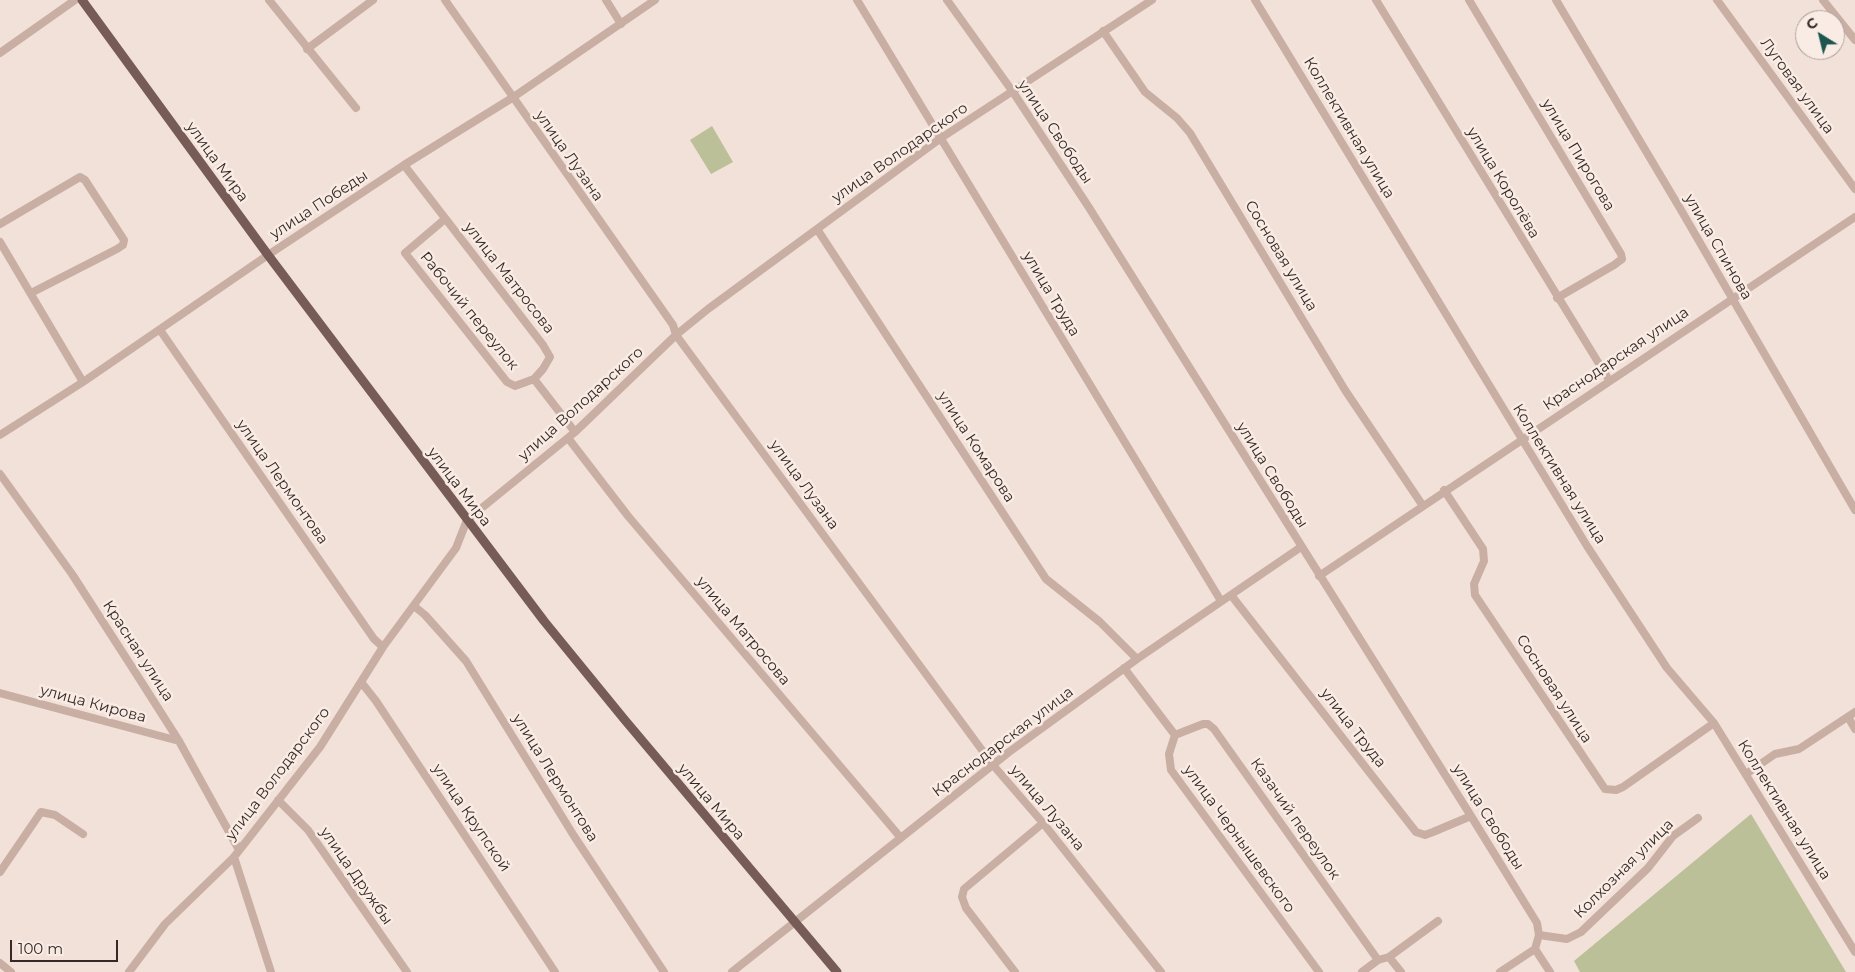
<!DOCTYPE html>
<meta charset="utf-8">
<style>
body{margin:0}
#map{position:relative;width:1855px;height:972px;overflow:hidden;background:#f1e1d8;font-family:Montserrat,sans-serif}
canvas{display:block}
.north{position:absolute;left:1795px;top:10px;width:50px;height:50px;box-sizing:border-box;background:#f9ece4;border:1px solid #ab9e98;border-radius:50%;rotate:324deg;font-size:14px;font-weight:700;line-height:20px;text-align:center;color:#352826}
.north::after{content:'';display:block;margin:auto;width:18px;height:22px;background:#1b564f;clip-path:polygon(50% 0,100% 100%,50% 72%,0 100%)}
.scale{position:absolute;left:10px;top:940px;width:108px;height:22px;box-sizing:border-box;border:2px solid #352826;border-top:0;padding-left:6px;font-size:15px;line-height:18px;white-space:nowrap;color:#352826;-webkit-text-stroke:4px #f9ece4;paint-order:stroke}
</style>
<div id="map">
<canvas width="1855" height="972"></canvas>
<div class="north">С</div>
<div class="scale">100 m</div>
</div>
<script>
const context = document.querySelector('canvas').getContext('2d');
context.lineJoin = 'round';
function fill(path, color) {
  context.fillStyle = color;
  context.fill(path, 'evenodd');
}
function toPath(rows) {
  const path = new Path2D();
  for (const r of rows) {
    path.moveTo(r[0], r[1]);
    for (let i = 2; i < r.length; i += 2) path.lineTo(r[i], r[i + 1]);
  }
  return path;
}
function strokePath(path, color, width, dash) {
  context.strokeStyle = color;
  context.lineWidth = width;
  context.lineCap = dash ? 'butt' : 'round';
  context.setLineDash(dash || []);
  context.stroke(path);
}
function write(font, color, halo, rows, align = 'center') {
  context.font = font + ' Montserrat,sans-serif';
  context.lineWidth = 5;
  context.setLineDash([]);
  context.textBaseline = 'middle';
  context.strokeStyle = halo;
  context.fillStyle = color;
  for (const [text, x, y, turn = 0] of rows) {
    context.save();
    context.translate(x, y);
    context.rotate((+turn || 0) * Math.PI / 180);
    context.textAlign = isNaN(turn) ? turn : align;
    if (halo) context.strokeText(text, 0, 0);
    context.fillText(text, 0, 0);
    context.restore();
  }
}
fill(toPath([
 [712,126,733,162,711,174,690,140],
 [1751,814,1846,972,1580,972,1574,961]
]), '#bbc098');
strokePath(toPath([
 [269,0,356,108],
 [445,0,673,325,676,335,993,765,1043,823,1161,972],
 [606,0,621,24],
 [857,0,1221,601],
 [947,0,1013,92,1088,206,1471,816,1537,923,1539,935,1535,949,1550,972],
 [1255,0,1587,546,1667,668,1714,723,1855,952],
 [1376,0,1609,380],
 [1469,0,1621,254,1622,259,1614,265,1557,298],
 [1556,0,1681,210,1855,510],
 [1717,0,1855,189],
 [1823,0,1855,40],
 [1103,31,1145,92,1177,118,1190,133,1345,390,1423,506],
 [307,49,373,0],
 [0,53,75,0],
 [404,165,543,345,550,357,543,369,534,379,575,432],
 [445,219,405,253,507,382,515,386,534,379],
 [0,224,80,177,85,180,124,240,123,245,117,249,31,293],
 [817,229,1046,579,1100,622,1137,659],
 [0,242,83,382],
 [160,330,374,639,383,647],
 [0,435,83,382,268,255,404,165,512,98,655,0],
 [568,438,628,516,901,838],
 [0,474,72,574,137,675,179,741,239,850],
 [1444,490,1483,549,1484,561,1474,584,1475,595,1605,789,1616,790,1623,787,1714,723],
 [1319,576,1855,217],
 [1231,595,1416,832,1425,835,1433,832,1471,816],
 [414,606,425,615,466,661,574,836,664,972],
 [1124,668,1175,735],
 [361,682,376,701,555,972],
 [0,693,179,741],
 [1848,717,1855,729],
 [1175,735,1203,724,1208,724,1214,729,1378,960],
 [1175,735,1169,754,1171,770,1319,972],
 [1746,774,1775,754,1799,749,1855,712],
 [278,800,308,830,407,972],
 [234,857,271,972],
 [0,872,41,812,55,815,83,834],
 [1539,935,1567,939,1581,932,1648,868,1673,836,1698,818],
 [1389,957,1401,972],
 [0,963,11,972],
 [129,972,165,924,234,857,320,747,383,647,456,548,467,520,575,432,676,335,708,309,941,138,1152,0],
 [732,972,1009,752,1137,659,1301,547],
 [1015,972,966,908,962,897,964,889,1043,823],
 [1362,972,1378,960,1389,957,1438,921],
 [1500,972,1535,949]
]), '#c9aea4', 8);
strokePath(toPath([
 [82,0,268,255,544,621,624,719,837,972]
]), '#775b57', 9);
write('15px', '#352826', '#f9ece4', [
 ["Луговая улица",1797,86,54],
 ["Коллективная улица",1349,128,59],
 ["улица Свободы",1055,132,56],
 ["улица Володарского",900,153,-35],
 ["улица Пирогова",1578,155,59],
 ["улица Лузана",569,156,55],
 ["улица Мира",217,162,54],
 ["улица Королёва",1503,183,59],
 ["улица Победы",319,205,-33],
 ["улица Спинова",1718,247,60],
 ["Сосновая улица",1281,256,59],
 ["улица Матросова",509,278,52],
 ["улица Труда",1051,294,59],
 ["Рабочий переулок",469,311,51],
 ["Краснодарская улица",1616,359,-34],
 ["улица Володарского",581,404,-42],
 ["улица Комарова",976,447,57],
 ["Коллективная улица",1559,474,58],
 ["улица Свободы",1272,475,58],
 ["улица Лермонтова",282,482,55],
 ["улица Лузана",804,485,54],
 ["улица Мира",459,487,53],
 ["улица Матросова",743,631,50],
 ["Красная улица",138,651,57],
 ["Сосновая улица",1554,689,57],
 ["улица Кирова",93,704,15],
 ["улица Труда",1353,728,52],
 ["Краснодарская улица",1003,742,-37],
 ["улица Володарского",278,774,-53],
 ["улица Лермонтова",555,778,58],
 ["улица Мира",711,802,50],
 ["улица Лузана",1047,808,50],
 ["Коллективная улица",1784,810,58],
 ["улица Свободы",1488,817,58],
 ["улица Крупской",471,818,56],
 ["Казачий переулок",1295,819,55],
 ["улица Чернышевского",1239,839,54],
 ["Колхозная улица",1624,869,-45],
 ["улица Дружбы",356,876,55]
]);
</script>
